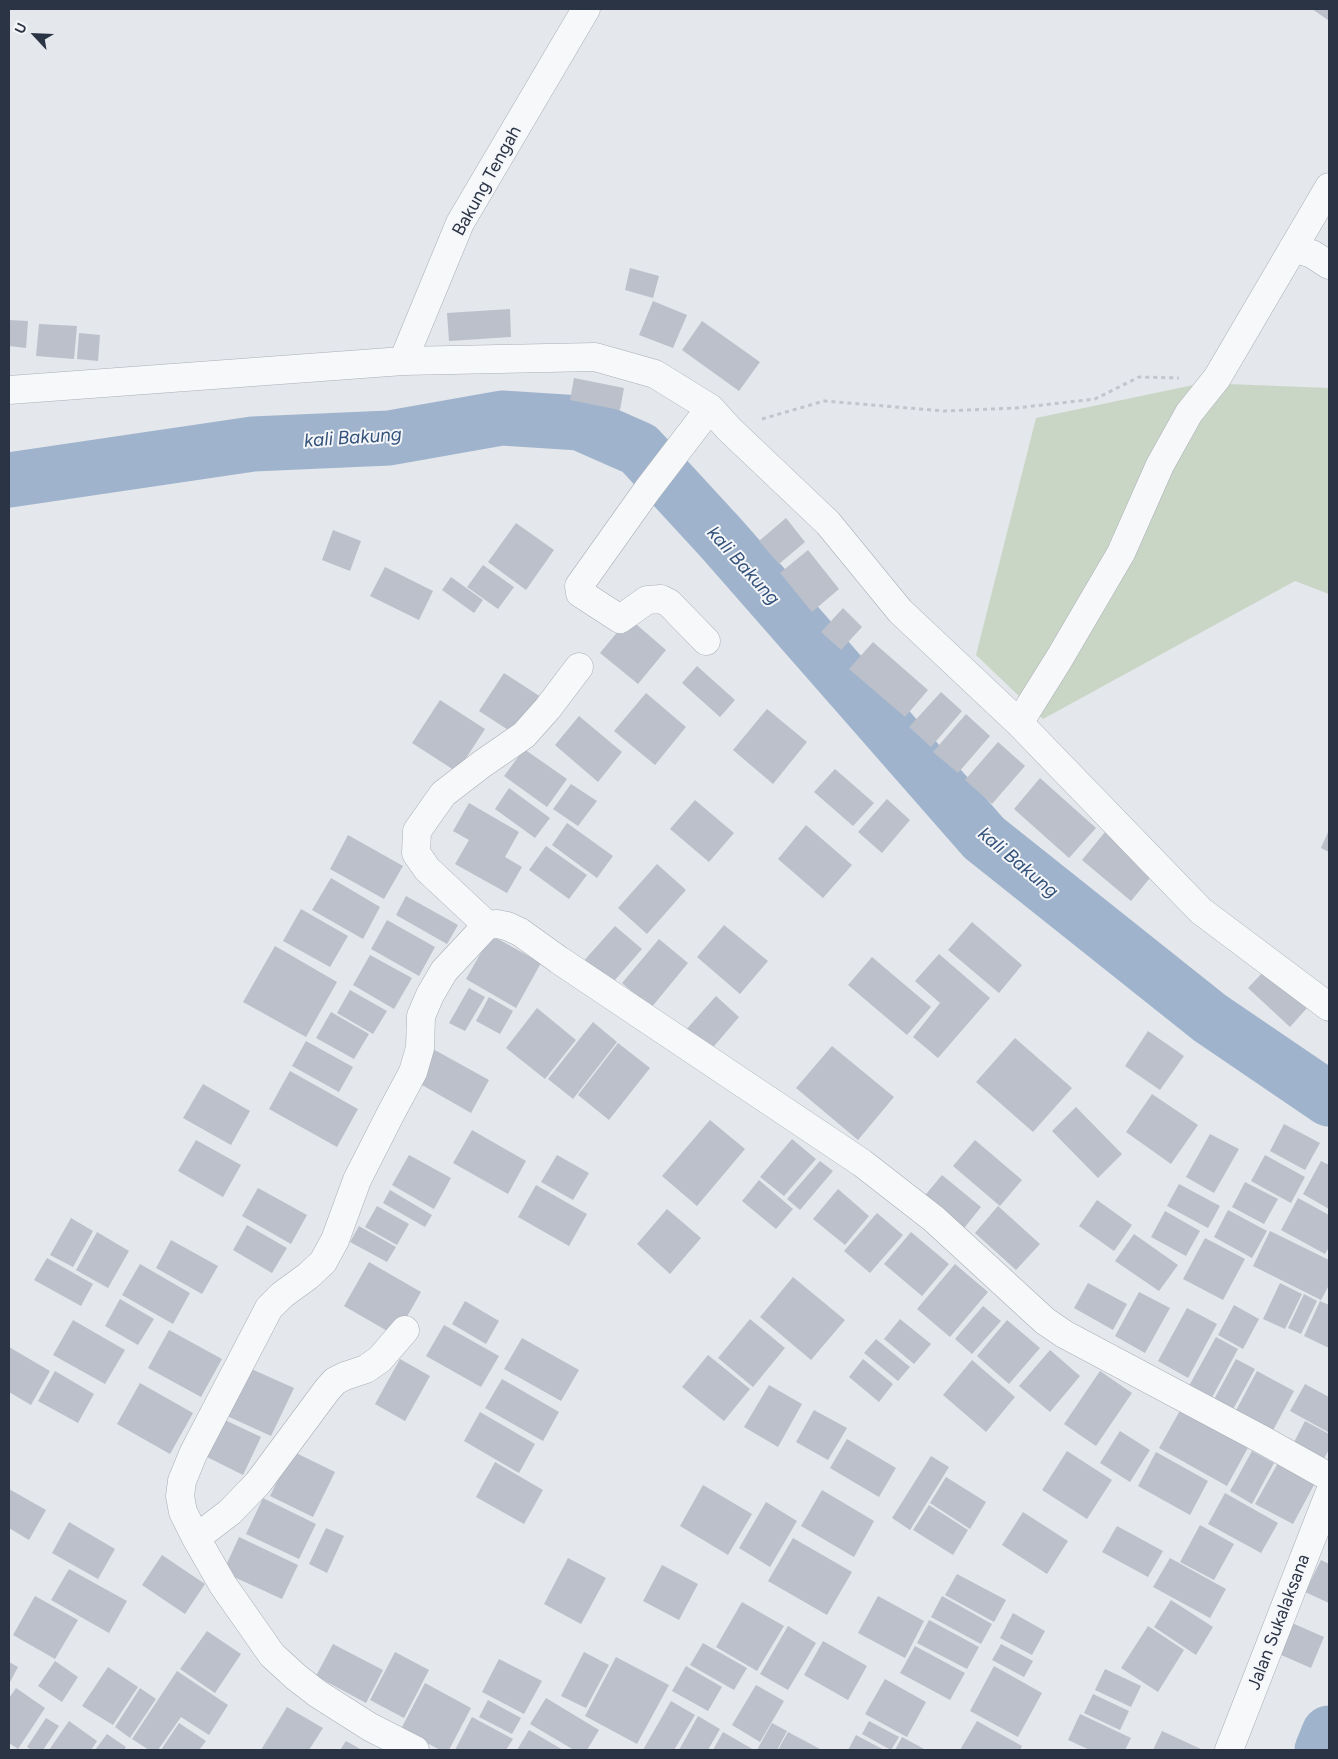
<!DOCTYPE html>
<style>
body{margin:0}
#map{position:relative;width:1338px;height:1759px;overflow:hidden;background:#e4e7ec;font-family:Figtree,sans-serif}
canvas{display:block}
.frame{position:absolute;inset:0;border:10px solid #2b3445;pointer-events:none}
.north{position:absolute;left:10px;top:10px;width:50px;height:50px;-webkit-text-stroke:4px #f4f6f9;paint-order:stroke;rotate:295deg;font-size:14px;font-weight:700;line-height:20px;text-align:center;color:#2b3445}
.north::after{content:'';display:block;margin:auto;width:18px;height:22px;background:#2b3445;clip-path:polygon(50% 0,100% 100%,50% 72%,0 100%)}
</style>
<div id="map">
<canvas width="1338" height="1759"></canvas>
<div class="frame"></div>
<div class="north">U</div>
</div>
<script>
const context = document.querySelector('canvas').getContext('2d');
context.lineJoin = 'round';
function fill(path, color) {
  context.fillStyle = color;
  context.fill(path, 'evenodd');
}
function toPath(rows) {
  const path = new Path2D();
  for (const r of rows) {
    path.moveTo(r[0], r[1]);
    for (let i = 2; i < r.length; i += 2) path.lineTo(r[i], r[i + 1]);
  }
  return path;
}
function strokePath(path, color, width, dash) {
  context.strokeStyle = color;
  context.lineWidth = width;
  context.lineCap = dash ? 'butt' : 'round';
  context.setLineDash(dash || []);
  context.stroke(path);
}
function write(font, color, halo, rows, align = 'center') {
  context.font = font + ' Figtree,sans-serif';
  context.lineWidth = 4;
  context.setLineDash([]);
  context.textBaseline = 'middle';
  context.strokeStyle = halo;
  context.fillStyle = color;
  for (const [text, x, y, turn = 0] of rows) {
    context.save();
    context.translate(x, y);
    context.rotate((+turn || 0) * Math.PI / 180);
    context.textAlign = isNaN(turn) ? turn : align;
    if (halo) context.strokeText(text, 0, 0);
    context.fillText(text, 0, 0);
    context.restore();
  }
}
fill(toPath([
 [1203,383,1329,388,1329,594,1295,581,1043,719,976,655,1036,418]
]), '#c9d6c5');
strokePath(toPath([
 [9,480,253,444,389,438,502,418,580,423,639,449,721,538,984,838,1210,1018,1329,1099],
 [1322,1750,1329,1733]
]), '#9fb4cc', 55);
fill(toPath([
 [1312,9,1329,9,1329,19,1328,20],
 [630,268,659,276,653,298,625,290],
 [653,301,687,315,673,348,639,335],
 [510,309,511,337,449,341,447,313],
 [9,320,28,321,26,348,9,346],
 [702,321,760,362,739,391,682,350],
 [39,324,77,326,74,359,36,356],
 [79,333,100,335,98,361,77,359],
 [574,378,624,388,620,410,570,400],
 [786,518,805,542,779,564,759,541],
 [516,523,554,550,526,590,488,562],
 [333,530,361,541,350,571,322,560],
 [808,550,839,589,812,612,780,573],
 [483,565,514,587,498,609,467,587],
 [385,567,433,591,419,620,370,596],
 [451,577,483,600,474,613,442,590],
 [843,608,862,627,841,650,821,632],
 [629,618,666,650,638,684,600,653],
 [873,642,928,690,905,717,849,669],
 [697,666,735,700,720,717,682,683],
 [504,673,541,697,516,735,479,711],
 [941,692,962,711,931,747,909,727],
 [646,693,686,727,655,765,614,731],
 [440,700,485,729,457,772,412,743],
 [767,709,807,742,773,784,733,750],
 [966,714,990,736,958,773,933,752],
 [579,716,622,752,598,782,555,745],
 [998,742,1025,766,992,804,965,780],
 [524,749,567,779,547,807,504,776],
 [835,769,874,803,853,826,814,792],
 [1040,778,1096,828,1069,858,1014,809],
 [571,784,597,801,578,826,553,809],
 [509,788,550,818,535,838,495,809],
 [887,799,910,820,882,853,858,832],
 [695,800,734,833,709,862,670,829],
 [469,803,519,832,505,857,522,867,507,893,455,864,469,840,453,831],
 [567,823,613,856,597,878,552,845],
 [806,825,852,865,823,898,778,859],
 [1329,830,1329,852,1321,848],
 [1105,832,1154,873,1131,901,1082,860],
 [348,835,403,866,384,899,330,869],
 [546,846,587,875,569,899,529,870],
 [657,864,686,890,647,934,618,908],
 [331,878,380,907,363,939,312,910],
 [406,896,458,925,447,944,396,915],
 [301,909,348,936,330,967,283,941],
 [387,920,435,947,419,976,371,949],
 [972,922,1022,965,999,993,948,950],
 [724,925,768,961,740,994,697,957],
 [615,926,642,949,608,988,581,964],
 [491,935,541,963,516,1008,466,979],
 [659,939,688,963,651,1008,622,983],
 [275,946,337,982,306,1037,243,1002],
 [939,954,990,998,938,1058,913,1037,940,1003,915,981],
 [370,955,412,978,394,1009,353,985],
 [872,957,931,1007,907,1035,848,985],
 [1266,969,1307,1008,1290,1027,1248,988],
 [469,988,485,997,465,1031,449,1023],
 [350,990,387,1011,373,1034,337,1013],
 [716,996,739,1017,709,1052,685,1031],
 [489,997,513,1011,500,1034,476,1021],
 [537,1008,576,1040,545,1079,506,1048],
 [331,1012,369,1034,354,1059,316,1038],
 [593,1022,617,1042,573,1099,548,1079],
 [1148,1031,1184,1056,1160,1090,1125,1066],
 [1015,1038,1072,1088,1033,1132,976,1082],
 [306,1041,353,1067,339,1092,292,1066],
 [618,1043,650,1068,609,1120,578,1095],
 [832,1046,894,1097,858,1140,796,1088],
 [433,1049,489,1080,471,1113,415,1081],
 [290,1071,358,1109,337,1147,269,1109],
 [203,1084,250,1111,231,1145,183,1118],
 [1152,1094,1198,1125,1171,1164,1126,1132],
 [1076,1107,1122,1154,1098,1178,1052,1131],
 [710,1120,745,1149,697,1206,662,1176],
 [1284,1124,1320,1143,1305,1170,1270,1151],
 [472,1130,526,1161,508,1194,453,1163],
 [1210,1134,1239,1149,1214,1193,1186,1177],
 [792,1139,816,1159,784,1196,760,1177],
 [196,1140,241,1165,223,1197,178,1171],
 [975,1140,1022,1180,1000,1206,953,1166],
 [409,1155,451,1178,434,1209,392,1185],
 [557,1155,589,1173,573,1200,541,1182],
 [1265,1155,1305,1177,1291,1203,1251,1181],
 [820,1161,833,1171,800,1210,787,1199],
 [1321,1161,1329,1165,1329,1209,1303,1194],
 [942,1175,981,1207,961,1232,922,1199],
 [759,1180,793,1209,776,1229,742,1201],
 [1245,1182,1278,1199,1264,1224,1232,1207],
 [1179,1184,1220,1206,1208,1228,1167,1206],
 [536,1185,587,1214,569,1246,518,1217],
 [258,1188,307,1215,291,1244,242,1216],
 [838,1189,869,1216,845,1245,813,1219],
 [390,1190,432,1215,425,1227,383,1203],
 [1298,1198,1329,1215,1329,1247,1325,1254,1281,1230],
 [1097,1200,1132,1225,1114,1251,1079,1226],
 [377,1206,409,1224,397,1245,365,1227],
 [998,1206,1040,1244,1016,1270,975,1233],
 [667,1209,701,1238,670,1274,637,1244],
 [1228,1210,1267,1231,1252,1258,1214,1237],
 [1165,1211,1200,1231,1186,1256,1151,1237],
 [877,1213,903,1235,870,1273,844,1251],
 [71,1218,93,1231,73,1267,50,1255],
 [247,1225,287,1248,272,1273,233,1250],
 [359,1226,396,1247,387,1262,350,1242],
 [1270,1231,1329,1260,1329,1285,1321,1300,1253,1266],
 [97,1232,129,1251,108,1288,76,1270],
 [911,1232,949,1264,922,1296,884,1264],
 [1134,1234,1178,1265,1159,1291,1115,1261],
 [1205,1238,1245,1259,1223,1300,1183,1279],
 [171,1240,218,1266,202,1294,156,1268],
 [47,1258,93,1284,81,1306,34,1280],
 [369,1262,421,1292,396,1336,344,1306],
 [140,1264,190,1293,173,1324,122,1295],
 [955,1264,988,1292,950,1337,917,1309],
 [793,1277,845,1320,811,1360,760,1317],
 [1088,1283,1127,1304,1113,1330,1074,1308],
 [1280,1283,1302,1294,1285,1329,1263,1319],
 [1139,1292,1170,1308,1145,1353,1115,1336],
 [1304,1294,1317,1301,1301,1334,1288,1328],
 [120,1299,154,1319,138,1345,105,1326],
 [465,1301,499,1321,486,1344,452,1324],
 [1320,1301,1329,1305,1329,1348,1304,1336],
 [1234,1305,1259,1319,1243,1349,1218,1335],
 [983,1306,1001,1321,972,1354,955,1339],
 [1187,1308,1217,1324,1188,1378,1158,1361],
 [750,1319,785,1348,753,1387,718,1358],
 [900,1319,931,1344,914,1364,884,1339],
 [73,1320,125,1350,105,1384,53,1355],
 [1007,1320,1040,1348,1009,1384,977,1356],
 [444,1325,499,1356,481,1387,426,1356],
 [169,1330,222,1359,201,1397,148,1368],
 [1216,1337,1238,1349,1208,1405,1185,1393],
 [522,1338,579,1370,561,1401,504,1369],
 [876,1339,910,1367,898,1381,864,1353],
 [9,1347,50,1371,31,1405,9,1392],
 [1050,1350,1080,1376,1050,1412,1019,1386],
 [708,1355,750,1389,724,1421,682,1387],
 [400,1359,430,1376,405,1421,375,1404],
 [863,1359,893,1384,879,1402,849,1377],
 [1236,1359,1255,1369,1231,1413,1212,1403],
 [972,1360,1015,1397,986,1432,943,1395],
 [247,1367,294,1388,271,1436,225,1415],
 [55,1371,94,1394,78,1423,38,1401],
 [1100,1371,1132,1393,1096,1446,1064,1424],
 [1257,1371,1294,1391,1270,1436,1233,1416],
 [502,1379,559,1412,543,1441,485,1408],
 [140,1383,193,1413,170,1454,117,1424],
 [1305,1384,1329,1397,1328,1432,1290,1411],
 [769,1385,802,1404,778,1447,744,1427],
 [1182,1407,1250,1444,1227,1486,1159,1448],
 [814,1410,847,1428,828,1460,796,1442],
 [480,1412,535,1444,519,1473,464,1441],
 [225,1420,261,1437,243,1475,207,1457],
 [1305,1421,1329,1434,1329,1449,1323,1461,1293,1444],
 [1120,1431,1150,1450,1130,1482,1100,1463],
 [847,1439,896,1468,879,1497,830,1468],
 [292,1451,335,1472,313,1517,270,1496],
 [1067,1451,1112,1480,1087,1519,1042,1490],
 [1252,1451,1274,1463,1252,1504,1230,1491],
 [1156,1452,1208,1481,1190,1515,1138,1486],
 [931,1456,949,1467,910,1530,892,1518],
 [495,1462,543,1490,524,1524,476,1497],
 [1278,1463,1315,1483,1293,1524,1255,1504],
 [946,1477,986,1502,970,1529,930,1503],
 [703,1485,752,1514,728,1555,680,1526],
 [9,1489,46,1510,29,1540,9,1528],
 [822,1490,874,1521,854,1557,801,1526],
 [1225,1493,1278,1523,1261,1553,1208,1524],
 [263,1498,316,1524,299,1559,246,1534],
 [766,1502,797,1521,770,1567,739,1548],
 [929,1505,968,1530,953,1555,913,1530],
 [1023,1512,1068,1541,1047,1574,1002,1545],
 [69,1522,115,1549,98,1579,52,1553],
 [1200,1525,1234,1544,1214,1580,1180,1562],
 [1117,1526,1163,1551,1148,1577,1102,1552],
 [326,1528,344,1536,327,1573,309,1564],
 [239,1537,298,1565,282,1599,223,1572],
 [793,1538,852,1572,827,1615,768,1581],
 [162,1555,205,1584,185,1614,142,1585],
 [568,1558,606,1578,581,1624,544,1604],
 [1170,1558,1226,1589,1210,1618,1153,1587],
 [1321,1560,1329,1564,1329,1603,1305,1592],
 [662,1565,698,1584,679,1620,643,1601],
 [69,1569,127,1601,109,1633,51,1600],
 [957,1574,1006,1600,994,1622,945,1595],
 [35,1596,78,1620,55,1659,13,1635],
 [878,1596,924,1621,905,1658,858,1633],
 [942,1596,992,1624,981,1644,931,1617],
 [1171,1600,1213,1627,1196,1655,1154,1627],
 [742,1602,784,1626,757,1671,716,1647],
 [1013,1613,1045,1631,1032,1655,1000,1638],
 [929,1620,979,1647,967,1669,917,1643],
 [1292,1623,1324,1637,1311,1668,1279,1654],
 [788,1626,816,1643,788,1690,760,1674],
 [1148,1626,1184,1650,1158,1692,1121,1668],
 [207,1631,241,1654,215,1693,180,1669],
 [823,1641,867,1666,848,1700,804,1675],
 [703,1643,747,1668,734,1690,690,1665],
 [333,1644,383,1670,366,1703,316,1676],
 [1001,1644,1033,1661,1024,1677,992,1660],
 [915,1646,965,1673,950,1700,900,1673],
 [395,1652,429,1670,404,1718,370,1700],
 [584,1652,609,1665,586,1708,561,1696],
 [616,1657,669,1685,637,1744,585,1716],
 [499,1659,542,1681,524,1714,482,1692],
 [55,1661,78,1677,62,1702,38,1686],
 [9,1662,18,1667,9,1684],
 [686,1666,722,1687,708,1711,672,1691],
 [994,1666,1042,1693,1018,1737,970,1711],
 [108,1667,138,1687,113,1725,82,1706],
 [1105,1669,1141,1686,1131,1707,1095,1690],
 [177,1671,228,1705,209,1735,181,1717,158,1750,149,1750,132,1739],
 [885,1679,926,1702,907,1737,865,1714],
 [425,1683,471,1708,449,1750,440,1750,401,1729],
 [756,1685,784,1701,760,1742,732,1725],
 [16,1688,45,1708,18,1749,9,1743,9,1698],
 [140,1688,156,1699,130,1738,115,1727],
 [1093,1694,1129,1711,1120,1730,1084,1713],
 [546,1698,599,1730,587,1750,574,1750,530,1724],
 [488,1700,521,1718,512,1734,479,1717],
 [671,1701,695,1715,674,1750,643,1750],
 [287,1707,323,1728,309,1750,261,1750],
 [1080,1714,1131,1738,1125,1750,1090,1750,1068,1740],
 [698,1716,720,1729,708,1750,679,1750],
 [472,1717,513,1739,506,1750,455,1750],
 [46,1718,59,1726,43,1750,32,1750,27,1747],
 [69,1721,97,1741,91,1750,49,1750],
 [869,1721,899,1737,891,1750,862,1734],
 [977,1721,1022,1746,1020,1750,960,1750],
 [179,1723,206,1741,199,1750,161,1750],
 [772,1723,787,1731,777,1750,757,1750],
 [529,1730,563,1750,517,1750],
 [1162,1731,1203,1750,1153,1750],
 [723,1732,754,1750,713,1750],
 [788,1732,822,1750,778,1750],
 [107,1734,126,1747,124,1750,95,1750],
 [856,1735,884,1750,848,1750],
 [902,1737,926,1750,895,1750],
 [346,1741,362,1750,340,1750]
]), '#bbc0ca');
const minor = toPath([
 [1293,248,1312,254,1329,265],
 [403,361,460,223,586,9],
 [9,390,403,361,595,357,655,374,710,408,729,429,828,523,900,611,1019,723,1201,911,1329,1007],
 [706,641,669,603,661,599,647,600,620,619,580,593,579,586,648,489,710,408],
 [1019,723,1059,659,1121,553,1160,465,1189,413,1217,378,1329,187],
 [487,925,427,869,416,853,417,831,443,794,482,764,524,735,548,708,579,667],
 [196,1538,230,1512,258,1483,327,1390,335,1381,345,1376,366,1369,380,1359,405,1330],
 [415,1750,370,1727,318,1694,296,1677,272,1655,223,1585,196,1538,183,1512,180,1496,182,1481,193,1454,269,1308,282,1295,308,1276,323,1262,335,1240,357,1180,390,1115,413,1072,420,1048,421,1016,430,995,444,971,487,925,497,924,507,926,520,932,559,960,862,1163,934,1219,1045,1321,1064,1334,1263,1440,1329,1477]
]);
const tertiary = toPath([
 [1229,1750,1329,1494]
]);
strokePath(minor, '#a9aeb7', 29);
strokePath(tertiary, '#a9aeb7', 29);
strokePath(toPath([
 [762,419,824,401,944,411,1016,408,1095,399,1139,377,1179,378]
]), '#c2c5cb', 3, [4, 4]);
strokePath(minor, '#f7f8fa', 28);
strokePath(tertiary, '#f7f8fa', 28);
write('18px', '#2b3445', '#f4f6f9', [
 ["Bakung Tengah",487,181,-61],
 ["Jalan Sukalaksana",1279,1622,-69]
]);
write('italic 19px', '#34527a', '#f4f6f9', [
 ["kali Bakung",353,438,-4],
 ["kali Bakung",743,566,48],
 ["kali Bakung",1018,863,40]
]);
</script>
